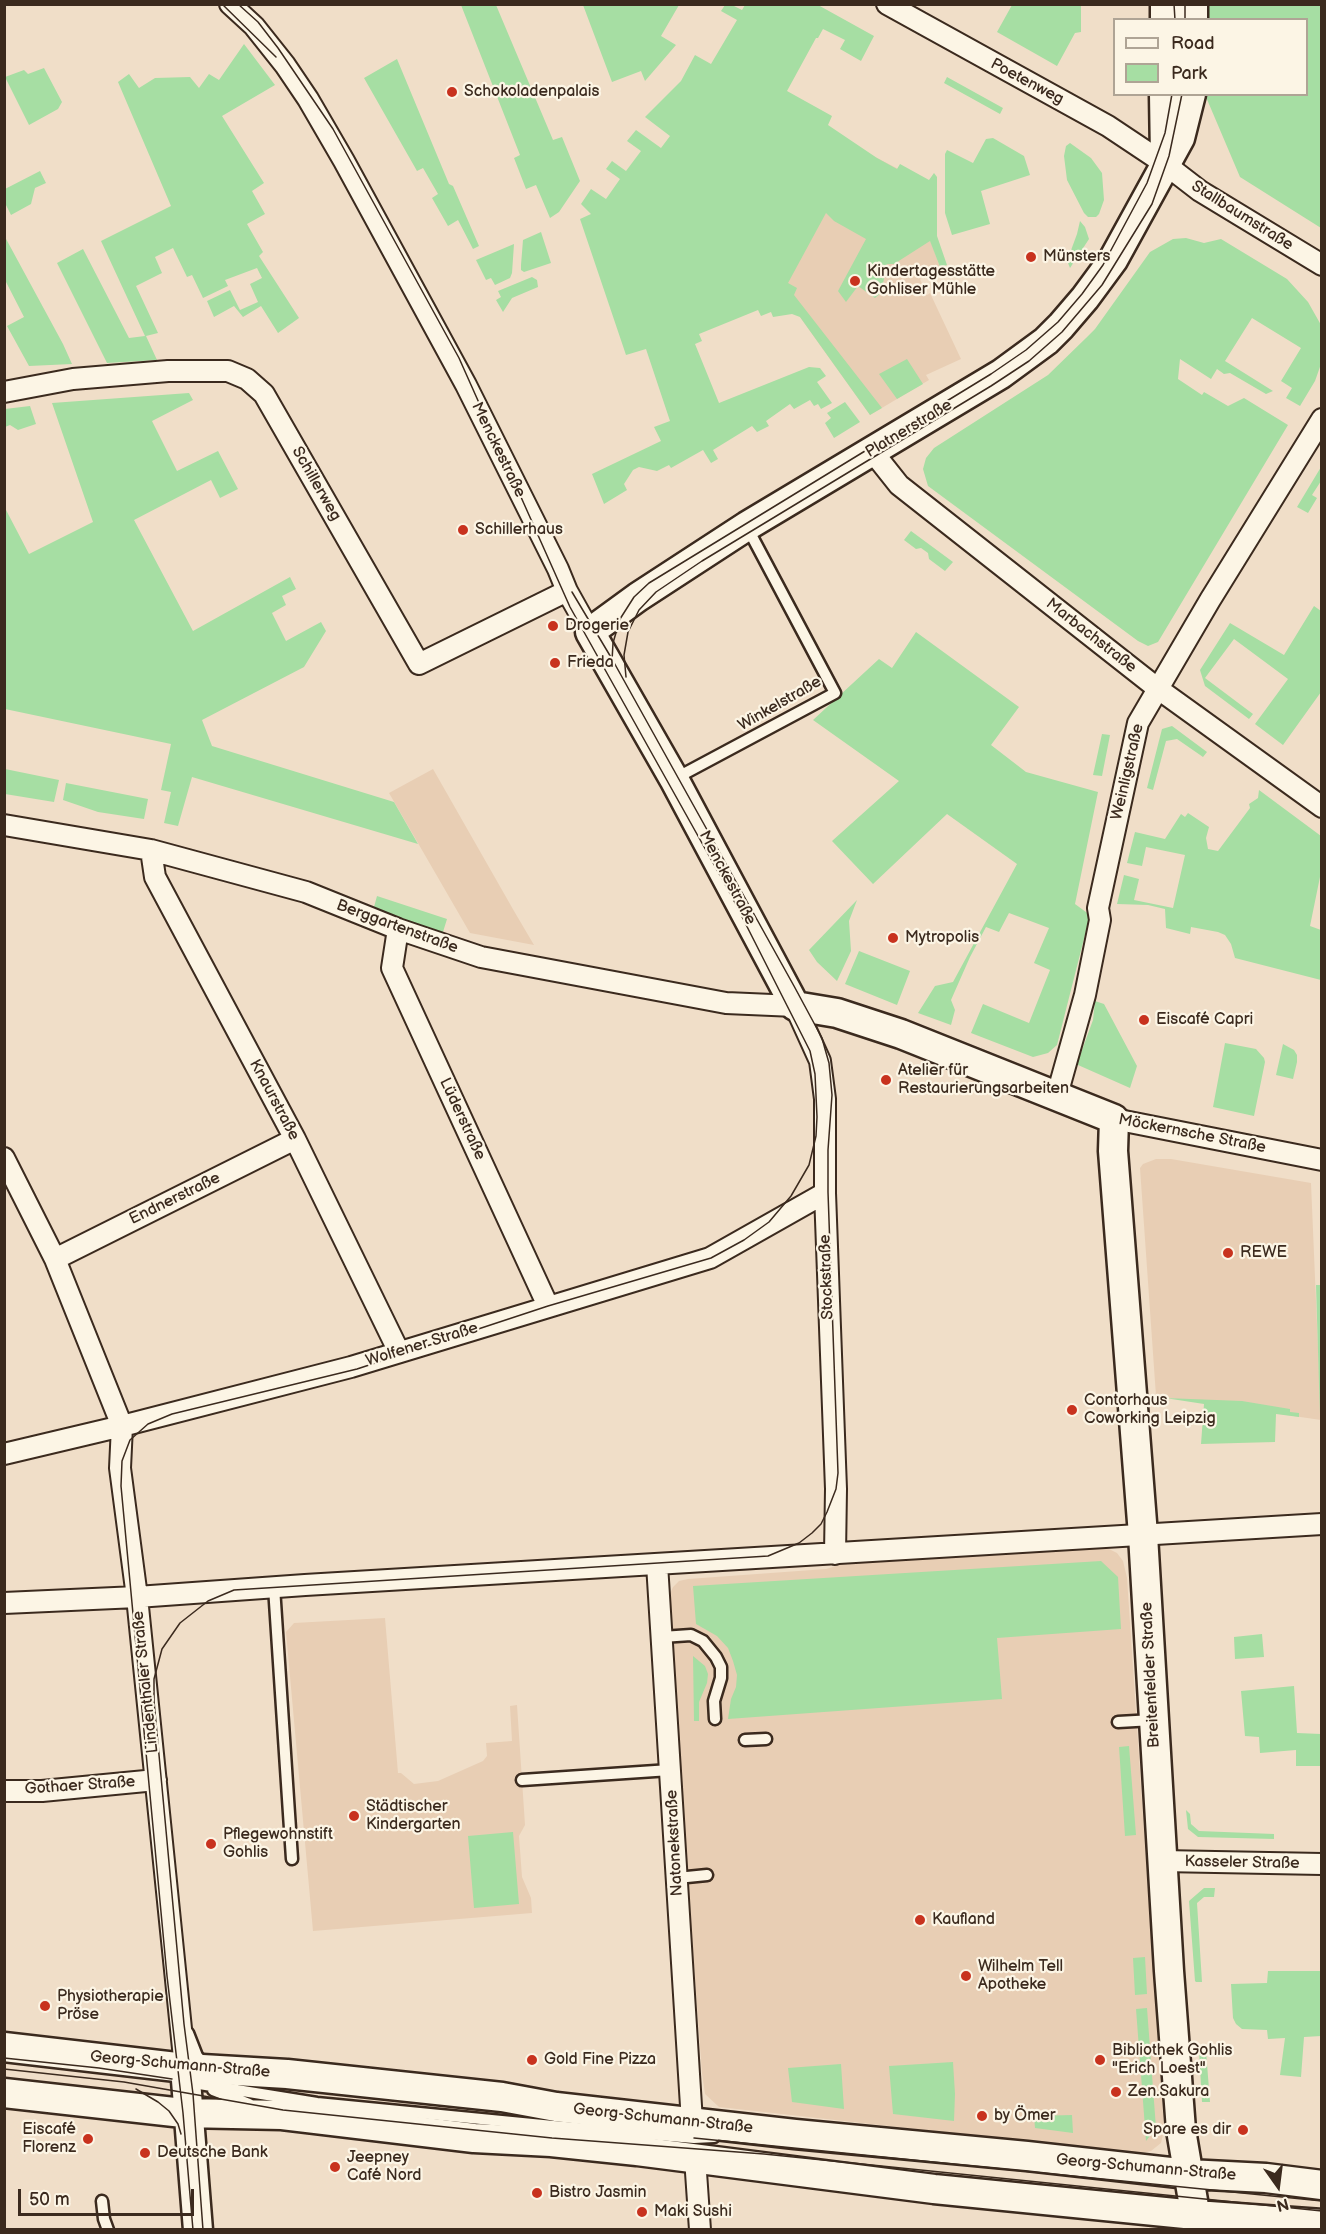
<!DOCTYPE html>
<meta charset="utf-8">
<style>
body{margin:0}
#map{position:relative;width:1326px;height:2234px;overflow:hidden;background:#f0dec8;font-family:"Balsamiq Sans",sans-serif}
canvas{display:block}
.frame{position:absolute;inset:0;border:6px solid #3b2a1e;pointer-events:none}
.legend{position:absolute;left:1113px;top:18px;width:195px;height:78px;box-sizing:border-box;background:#fcf5e5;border:2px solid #afa495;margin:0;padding:8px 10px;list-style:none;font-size:18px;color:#3b2a1e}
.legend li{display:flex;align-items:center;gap:12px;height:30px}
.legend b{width:30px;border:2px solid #afa495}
.north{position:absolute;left:1248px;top:2156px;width:60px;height:60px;-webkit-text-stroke:4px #fcf5e5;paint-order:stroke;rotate:166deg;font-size:16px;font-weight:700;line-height:24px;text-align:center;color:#3b2a1e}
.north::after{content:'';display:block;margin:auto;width:21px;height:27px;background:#3b2a1e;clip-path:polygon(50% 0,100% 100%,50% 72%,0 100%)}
.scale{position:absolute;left:18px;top:2189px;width:176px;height:27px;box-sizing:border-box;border:3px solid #3b2a1e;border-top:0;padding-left:8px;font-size:18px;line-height:21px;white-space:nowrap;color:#3b2a1e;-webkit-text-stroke:4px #fcf5e5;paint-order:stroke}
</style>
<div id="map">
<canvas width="1326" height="2234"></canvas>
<div class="frame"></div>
<ul class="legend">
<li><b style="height:8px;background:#fcf5e5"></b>Road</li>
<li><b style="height:16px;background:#a6dea3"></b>Park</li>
</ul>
<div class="north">N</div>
<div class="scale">50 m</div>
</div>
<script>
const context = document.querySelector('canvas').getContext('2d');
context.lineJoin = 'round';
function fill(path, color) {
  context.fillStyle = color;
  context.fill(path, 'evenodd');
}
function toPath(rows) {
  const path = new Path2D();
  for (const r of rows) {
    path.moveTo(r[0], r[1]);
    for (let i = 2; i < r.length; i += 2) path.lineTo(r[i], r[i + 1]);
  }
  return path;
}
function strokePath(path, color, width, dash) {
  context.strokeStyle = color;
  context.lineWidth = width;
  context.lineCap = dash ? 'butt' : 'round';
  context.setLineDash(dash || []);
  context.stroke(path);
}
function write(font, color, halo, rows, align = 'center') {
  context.font = font + ' "Balsamiq Sans",sans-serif';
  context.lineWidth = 4.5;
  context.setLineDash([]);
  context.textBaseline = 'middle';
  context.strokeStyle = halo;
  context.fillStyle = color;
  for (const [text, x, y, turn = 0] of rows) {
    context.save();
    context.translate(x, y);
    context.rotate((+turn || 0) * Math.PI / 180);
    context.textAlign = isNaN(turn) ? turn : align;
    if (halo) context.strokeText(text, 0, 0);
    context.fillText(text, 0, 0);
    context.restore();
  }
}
fill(toPath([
 [860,149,906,173,940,267,929,271,920,279,927,295,930,293,961,359,926,375,929,380,870,415,782,292],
 [433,769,514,911,534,945,470,933,389,793],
 [1156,1159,1171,1159,1311,1183,1321,1420,1156,1396,1140,1168,1143,1164],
 [1098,1546,1109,1549,1117,1553,1123,1561,1127,1578,1164,2130,1161,2143,1151,2151,1139,2154,719,2107,705,2094,702,2073,667,1601,673,1587,679,1581,688,1579,826,1569,856,1560],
 [385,1618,398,1773,401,1773,414,1784,438,1781,483,1761,487,1756,486,1743,512,1741,510,1706,517,1705,525,1825,519,1836,522,1877,531,1898,532,1913,313,1931,286,1632,294,1623]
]), '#e8ceb4');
fill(toPath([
 [461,5,496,5,553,140,562,137,580,181,559,212,550,218,536,185,526,189,514,158,520,155],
 [583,5,679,5,661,36,676,45,645,81,641,71,612,82],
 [725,5,732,5,742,10,745,5,818,5,874,36,861,61,840,49,845,40,823,29,818,38,816,38,787,91,832,116,828,125,877,158,897,169,900,164,929,180,934,173,937,177,937,236,947,265,940,267,930,241,894,264,887,264,881,293,875,298,858,286,846,302,838,291,866,239,834,221,826,213,788,283,797,288,794,295,882,408,870,415,800,317,792,314,773,317,771,312,761,316,758,310,699,334,702,341,695,344,719,403,809,367,820,368,826,376,817,382,832,403,821,409,818,404,814,406,810,400,794,409,790,404,766,421,769,426,757,432,752,426,713,450,718,459,711,463,703,450,671,468,669,465,657,471,639,467,633,470,624,484,627,490,604,504,592,474,661,441,654,427,670,421,646,349,626,355,580,219,591,214,581,204,591,189,606,199,620,179,606,169,612,161,626,171,641,151,627,141,636,130,661,148,670,136,645,117,681,81,695,55,711,64,737,20,721,11],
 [1012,5,1081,5,1081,32,1075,33,1057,66,997,32],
 [1207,5,1321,5,1321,228,1240,177,1206,97,1206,94,1306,94,1306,20,1207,19],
 [244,44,275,85,222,116,264,183,252,191,265,214,247,224,263,252,259,256,299,318,278,333,261,306,243,317,234,306,214,317,207,301,230,290,240,310,258,302,250,284,262,278,257,268,225,280,228,286,203,298,192,275,187,277,173,248,155,257,162,273,136,286,158,333,146,336,157,360,107,363,57,263,83,249,129,338,145,336,101,241,171,206,118,82,129,74,139,88,155,78,190,77,199,88,209,74,219,80],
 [397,59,449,184,453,186,479,246,473,249,458,220,448,226,432,198,438,194,423,168,417,171,364,78],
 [44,68,62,102,58,109,29,125,5,77,24,70,28,74],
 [947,77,1003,108,1000,114,944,83],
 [993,138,1024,156,1030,175,981,191,990,224,952,235,945,213,945,154,947,150,973,163,986,139],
 [1070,143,1091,158,1102,173,1104,200,1099,214,1096,217,1088,217,1084,213,1067,180,1064,156,1066,146],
 [40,171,46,183,35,188,31,204,11,215,5,203,5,189],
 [1080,221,1085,227,1089,239,1070,268,1068,263,1070,253,1077,234],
 [541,232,551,263,524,272,521,270,521,265,523,240],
 [5,237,63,344,72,364,29,366,7,326,24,317,5,280],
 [1186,238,1204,243,1221,239,1287,279,1308,302,1321,325,1321,364,1315,381,1300,406,1286,398,1292,388,1281,381,1301,348,1252,318,1225,361,1273,391,1266,394,1230,373,1224,374,1217,369,1211,379,1180,359,1178,379,1202,395,1204,392,1228,406,1244,398,1288,425,1158,642,1148,646,1138,641,928,486,923,469,926,458,934,448,1048,375,1086,338,1095,329,1150,252,1173,239],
 [514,244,512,273,510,278,495,285,491,278,486,280,476,260],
 [532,277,537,280,538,287,512,298,503,312,496,300,501,297,498,291],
 [907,359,923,384,897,399,879,374],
 [189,393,193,400,152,421,177,471,218,451,238,489,220,498,211,480,134,520,193,631,290,577,296,589,282,596,286,605,272,613,286,641,321,622,326,631,304,667,202,720,212,746,394,802,418,844,192,777,178,826,164,823,171,792,161,790,171,744,5,709,5,508,29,554,93,522,52,403],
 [845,402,860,422,834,438,825,423,831,418,827,413],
 [30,406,36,424,18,430,10,425,5,427,5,409],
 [1321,467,1321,481,1312,495,1317,498,1308,513,1297,507],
 [911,531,953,562,945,571,929,559,928,553,921,548,916,549,904,540],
 [1314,606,1321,611,1321,692,1283,745,1255,724,1288,679,1234,639,1205,678,1253,714,1249,719,1205,686,1200,670,1230,623,1284,655],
 [916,632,1019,707,991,745,1026,772,1098,792,1075,904,1090,915,1057,1045,1048,1053,1033,1057,971,1033,983,1004,1029,1023,1050,970,1034,963,1049,928,1009,913,999,932,986,927,970,957,951,1000,955,1010,951,1025,918,1013,935,986,953,982,1017,864,947,814,873,884,832,841,899,781,813,720,879,659,892,668],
 [1172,726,1207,752,1203,757,1177,739,1166,741,1153,790,1147,788,1162,729],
 [1102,734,1110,735,1102,776,1093,775],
 [5,769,59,780,54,802,5,794],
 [66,783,148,799,144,819,98,812,63,800],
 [1259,790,1321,836,1321,872,1310,926,1321,930,1321,980,1235,958,1231,944,1225,935,1218,932,1191,927,1190,934,1166,928,1165,909,1148,905,1117,904,1124,875,1139,879,1134,900,1173,908,1185,855,1146,847,1142,866,1127,863,1135,832,1165,839,1181,814,1185,817,1188,813,1209,827,1206,838,1208,849,1218,851,1250,808,1249,804,1258,798],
 [377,896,447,919,443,932,440,936,374,907],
 [857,900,849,921,851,951,837,981,817,962,809,950],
 [859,951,910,971,897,1005,845,984],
 [1095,1001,1104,1004,1137,1066,1130,1088,1078,1065,1078,1061,1093,1020],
 [1225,1043,1256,1049,1264,1058,1265,1062,1254,1116,1213,1107],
 [1283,1044,1294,1050,1297,1055,1297,1062,1293,1079,1276,1075],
 [1316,1285,1322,1285,1321,1443,1319,1385],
 [1165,1398,1242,1401,1290,1409,1290,1412,1299,1413,1299,1417,1276,1414,1275,1442,1201,1444,1204,1404],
 [1101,1561,1118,1577,1121,1629,997,1638,1002,1699,728,1719,731,1699,736,1687,737,1675,733,1661,728,1648,717,1636,696,1624,693,1586],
 [1262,1634,1264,1657,1235,1659,1234,1637],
 [693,1656,705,1666,708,1674,707,1683,699,1702,699,1721,694,1721],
 [1294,1686,1297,1733,1321,1734,1321,1766,1296,1766,1296,1750,1260,1753,1259,1737,1245,1736,1241,1691],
 [1129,1746,1136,1835,1125,1836,1119,1747],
 [1186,1810,1190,1814,1191,1824,1199,1831,1274,1834,1274,1839,1198,1837,1188,1829],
 [513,1832,519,1904,474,1908,468,1836],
 [1204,1888,1215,1888,1214,1897,1204,1897,1197,1903,1202,1982,1196,1982,1195,1981,1189,1901],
 [1145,1957,1147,1994,1135,1995,1133,1958],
 [1268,1971,1321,1971,1321,2036,1304,2037,1301,2077,1280,2075,1285,2038,1268,2039,1267,2030,1242,2029,1236,2024,1233,2018,1231,1984,1267,1983],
 [1147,2008,1156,2128,1146,2141,1136,2009],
 [1199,2051,1206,2051,1210,2102,1202,2102],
 [953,2062,955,2094,954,2121,893,2114,889,2066],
 [841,2064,844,2109,792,2102,788,2068],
 [1072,2115,1073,2133,1035,2128,1034,2116]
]), '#a6dea3');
const service = toPath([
 [676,778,835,693,747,527],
 [274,1587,292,1859],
 [662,1637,691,1635,703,1641,716,1657,721,1667,721,1678,714,1701,715,1719],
 [1118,1722,1153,1720],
 [745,1740,766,1739],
 [522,1780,670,1770],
 [677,1878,707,1875],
 [188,2033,197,2056,204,2064],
 [187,2082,317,2103,553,2126,694,2138,714,2137],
 [213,2090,249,2104],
 [102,2201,104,2219,108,2230]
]);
const minor = toPath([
 [230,4,254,26,285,65,308,99,344,161,466,385,558,569,567,591,590,632],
 [887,4,1108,126,1165,164,1200,191,1322,265],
 [4,392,73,379,168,371,228,371,247,379,264,394,419,664,567,591],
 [872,451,899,485,1157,688,1322,807],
 [4,825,151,850,306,892,398,929,481,957,726,1003,795,1006,820,1061,825,1099,825,1193,836,1489,835,1554],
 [151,850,155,877,295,1139,399,1352],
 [398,929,392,968,548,1306],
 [1057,1095,1085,995,1100,920,1098,908,1138,723,1210,600,1322,419],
 [1114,1119,1322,1160],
 [4,1158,55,1259,122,1426,120,1468,137,1597,185,2068],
 [55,1259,295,1139],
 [4,1454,122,1426,351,1367,710,1258,825,1193],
 [657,1564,692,2122],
 [4,1603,137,1597,305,1585,1322,1524],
 [4,1791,42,1791,156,1780],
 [1162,1861,1322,1864],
 [695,2158,700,2230]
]);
const secondary = toPath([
 [1165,4,1165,20],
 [1193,4,1193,20],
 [1164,94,1165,158],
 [1191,94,1180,138,1113,260,1085,298,1061,326,1046,341,1001,374,747,526,638,597,590,632,674,779,795,1006,837,1013,901,1034,1114,1119,1113,1151,1143,1535,1169,1971,1181,2130,1198,2230],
 [4,2047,185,2068,287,2074,502,2097,556,2107,795,2134,1027,2156,1188,2174,1266,2178,1322,2185],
 [185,2068,198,2230],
 [4,2093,183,2113,282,2115,474,2138,551,2142,637,2151,934,2189,1195,2215,1322,2224]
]);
strokePath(service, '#3b2a1e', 15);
strokePath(minor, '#3b2a1e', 24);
strokePath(secondary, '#3b2a1e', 33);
strokePath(service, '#fcf5e5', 10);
strokePath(minor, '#fcf5e5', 20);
strokePath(secondary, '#fcf5e5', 28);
strokePath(toPath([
 [222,4,276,57],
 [1174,4,1175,20],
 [1185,4,1185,20],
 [612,661,613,643,620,619,634,597,649,583,991,374,1026,350,1058,322,1082,294,1103,265,1147,183,1165,133,1172,94],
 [626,677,624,655,628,632,639,610,656,592,702,561,991,386,1029,361,1062,332,1102,285,1152,204,1169,156,1182,94],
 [4,2058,99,2068,172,2079],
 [4,2069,124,2082,283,2110,552,2138,764,2154,1322,2211],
 [136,2089,158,2102,169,2111,178,2124,181,2134],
 [694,2138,1322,2201],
 [193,2230,183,2113,167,1976,121,1486,122,1461,130,1440,148,1424,172,1414,357,1369,548,1306,711,1258,744,1240,769,1222,791,1196,809,1165,816,1136,817,1117,815,1074,810,1051,731,895,570,607,459,358,333,129,278,48,258,22,238,4],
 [203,2230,193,2094,184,2024,154,1701,154,1679,162,1649,180,1623,208,1601,234,1590,768,1556,799,1543,812,1533,821,1524,827,1512,836,1489,838,1473,828,1192,828,1150,832,1095,829,1063,825,1049,822,1038,794,986,612,659,572,592]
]), '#3b2a1e', 1.5);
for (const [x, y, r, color] of [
 [452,92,6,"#c8321e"],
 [1031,257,6,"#c8321e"],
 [855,281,6,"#c8321e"],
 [463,530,6,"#c8321e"],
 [553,626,6,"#c8321e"],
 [555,663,6,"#c8321e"],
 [893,938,6,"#c8321e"],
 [1144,1020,6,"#c8321e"],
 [886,1080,6,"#c8321e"],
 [1228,1253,6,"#c8321e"],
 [1072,1410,6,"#c8321e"],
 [354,1816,6,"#c8321e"],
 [211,1844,6,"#c8321e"],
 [920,1920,6,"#c8321e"],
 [966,1976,6,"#c8321e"],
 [45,2006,6,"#c8321e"],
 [532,2060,6,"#c8321e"],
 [1100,2060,6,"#c8321e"],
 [1116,2092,6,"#c8321e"],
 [982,2116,6,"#c8321e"],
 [1243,2130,6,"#c8321e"],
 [88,2139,6,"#c8321e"],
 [145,2153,6,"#c8321e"],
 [335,2167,6,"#c8321e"],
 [537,2193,6,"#c8321e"],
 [642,2212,6,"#c8321e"]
]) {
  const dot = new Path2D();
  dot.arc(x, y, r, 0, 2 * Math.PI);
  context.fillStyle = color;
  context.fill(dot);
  strokePath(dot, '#fcf5e5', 2);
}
write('16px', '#3b2a1e', '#fcf5e5', [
 ["Poetenweg",1027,82,28],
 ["Stallbaumstraße",1242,216,32],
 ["Platnerstraße",909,429,-31],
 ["Menckestraße",498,450,64],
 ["Schillerweg",316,484,60],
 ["Marbachstraße",1091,636,38],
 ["Winkelstraße",780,704,-30],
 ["Weinligstraße",1128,772,-77],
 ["Menckestraße",727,878,62],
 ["Berggartenstraße",397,927,20],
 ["Knaurstraße",274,1100,62],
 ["Lüderstraße",462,1119,65],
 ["Möckernsche Straße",1192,1134,11],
 ["Endnerstraße",175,1199,-26],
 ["Stockstraße",827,1277,-92],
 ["Wolfener Straße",422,1345,-17],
 ["Breitenfelder Straße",1151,1675,-93],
 ["Lindenthaler Straße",146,1682,-96],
 ["Gothaer Straße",80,1786,-4],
 ["Natonekstraße",675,1843,-93],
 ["Kasseler Straße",1242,1863,1],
 ["Georg-Schumann-Straße",180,2065,5],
 ["Georg-Schumann-Straße",663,2119,6],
 ["Georg-Schumann-Straße",1146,2168,5]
]);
write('16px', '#3b2a1e', '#fcf5e5', [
 ["Schokoladenpalais",464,92],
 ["Münsters",1043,257],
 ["Kindertagesstätte",867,272],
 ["Gohliser Mühle",867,290],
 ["Schillerhaus",475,530],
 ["Drogerie",565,626],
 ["Frieda",567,663],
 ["Mytropolis",905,938],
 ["Eiscafé Capri",1156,1020],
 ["Atelier für",898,1071],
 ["Restaurierungsarbeiten",898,1089],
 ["REWE",1240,1253],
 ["Contorhaus",1084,1401],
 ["Coworking Leipzig",1084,1419],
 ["Städtischer",366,1807],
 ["Kindergarten",366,1825],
 ["Pflegewohnstift",223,1835],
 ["Gohlis",223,1853],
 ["Kaufland",932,1920],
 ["Wilhelm Tell",978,1967],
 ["Apotheke",978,1985],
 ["Physiotherapie",57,1997],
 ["Pröse",57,2015],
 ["Bibliothek Gohlis",1112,2051],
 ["\"Erich Loest\"",1112,2069],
 ["Gold Fine Pizza",544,2060],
 ["Zen.Sakura",1128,2092],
 ["by Ömer",994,2116],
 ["Eiscafé",76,2130,"right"],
 ["Florenz",76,2148,"right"],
 ["Spare es dir",1231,2130,"right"],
 ["Deutsche Bank",157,2153],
 ["Jeepney",347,2158],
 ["Café Nord",347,2176],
 ["Bistro Jasmin",549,2193],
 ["Maki Sushi",654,2212]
], 'left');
</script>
